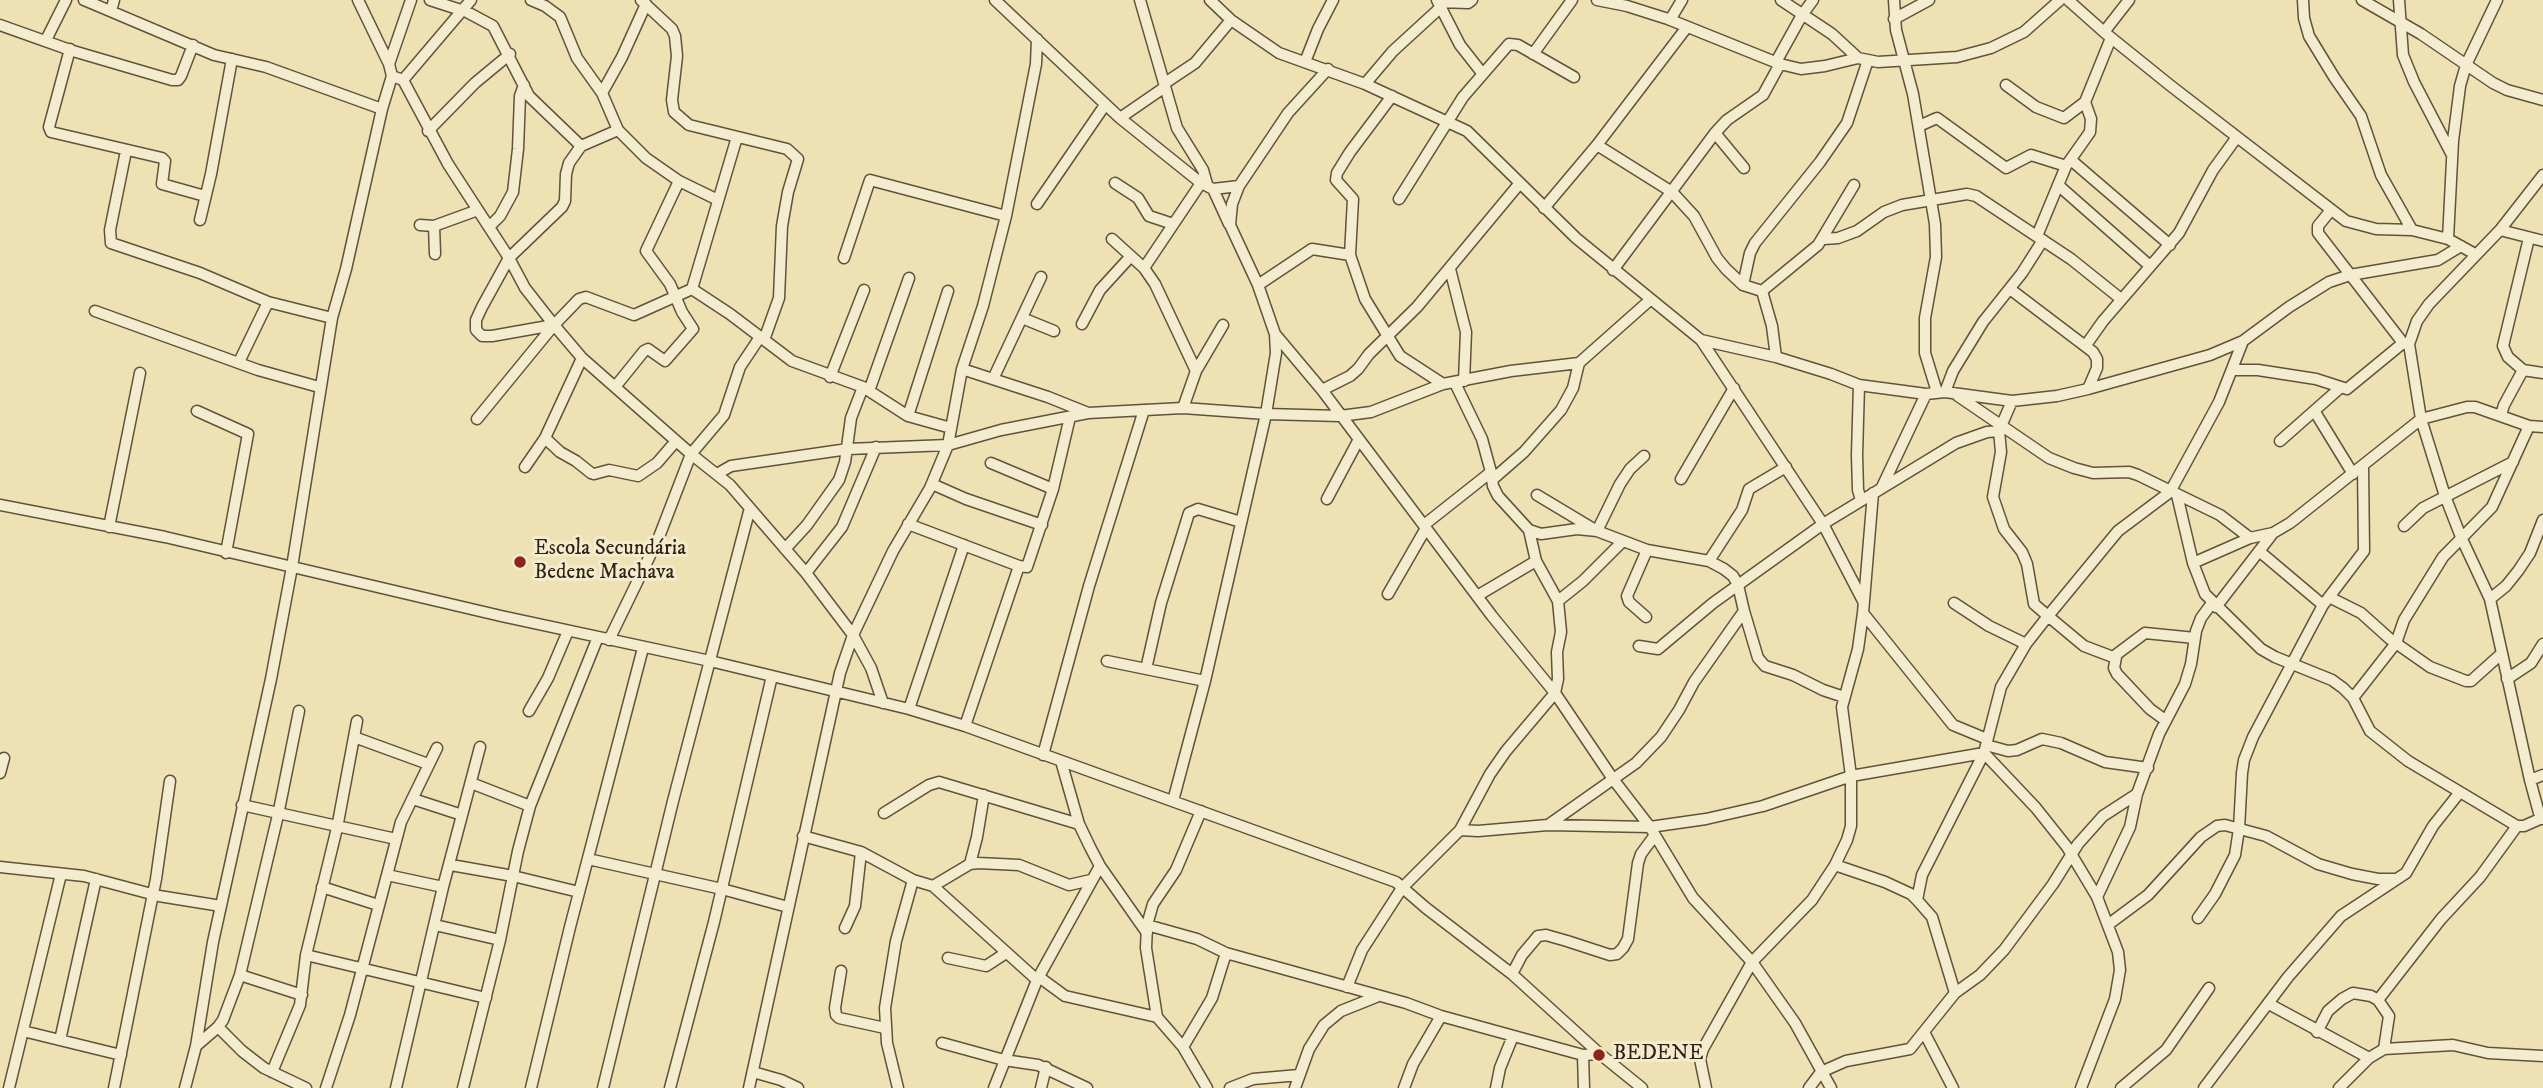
<!DOCTYPE html>
<meta charset="utf-8">
<style>
body{margin:0}
canvas{display:block;background:#eee1b3}
</style>
<canvas width="2543" height="1088"></canvas>
<script>
const context = document.querySelector('canvas').getContext('2d');
context.lineJoin = 'round';
function toPath(rows) {
  const path = new Path2D();
  for (const r of rows) {
    path.moveTo(r[0], r[1]);
    for (let i = 2; i < r.length; i += 2) path.lineTo(r[i], r[i + 1]);
  }
  return path;
}
function strokePath(path, color, width, dash) {
  context.strokeStyle = color;
  context.lineWidth = width;
  context.lineCap = dash ? 'butt' : 'round';
  context.setLineDash(dash || []);
  context.stroke(path);
}
function write(font, color, halo, rows, align = 'center') {
  context.font = font + ' "IM FELL DW Pica",serif';
  context.lineWidth = 6;
  context.setLineDash([]);
  context.textBaseline = 'middle';
  context.strokeStyle = halo;
  context.fillStyle = color;
  for (const [text, x, y, turn = 0] of rows) {
    context.save();
    context.translate(x, y);
    context.rotate((+turn || 0) * Math.PI / 180);
    context.textAlign = isNaN(turn) ? turn : align;
    if (halo) context.strokeText(text, 0, 0);
    context.fillText(text, 0, 0);
    context.restore();
  }
}
const minor = toPath([
 [84,0,214,55,266,67,382,109],
 [430,0,467,12,493,26,529,96,581,146],
 [531,0,545,6,560,17,577,58,602,93,618,130,646,158,679,181,718,200],
 [641,0,672,29,675,36,677,56,672,100,674,112,689,125,787,149,798,159,788,192,782,226,779,298,764,340],
 [995,0,1120,118,1201,183,1213,189,1239,186],
 [1140,0,1177,128,1203,170,1207,184],
 [1210,0,1231,20,1279,53,1365,84,1467,131,1576,238,1701,340,1776,357,1831,374,1859,385,1926,394,1945,392,2012,401,2057,396,2088,389,2210,355,2243,341,2289,307,2329,282,2350,275,2438,260,2461,246],
 [1437,0,1460,45,1482,73],
 [1597,0,1627,6,1668,19,1780,64,1801,69,1825,66,1858,58,1878,62,1957,57,1991,48,2024,32,2060,0],
 [1781,0,1832,34,1858,58],
 [1894,0,1896,30,1913,94,1935,224,1936,257,1925,318,1925,353,1937,392],
 [2068,0,2104,32,2171,86,2346,221,2376,229,2412,230,2448,239,2475,254],
 [2303,0,2304,18,2309,36,2334,77,2361,116,2381,175,2412,230],
 [2362,0,2421,34,2493,83,2507,90,2543,100],
 [2399,0,2403,55,2414,82,2452,155],
 [1439,2,1468,3,1472,0],
 [111,11,114,0],
 [1894,19,1929,0],
 [1670,20,1682,0],
 [0,25,73,51,172,80,178,80,181,76,193,45],
 [2104,32,2129,0],
 [46,40,66,0],
 [70,49,49,127,51,132,162,158,165,161,162,184,205,196],
 [1533,54,1572,0],
 [1305,62,1318,29,1333,0],
 [1776,62,1802,15,1813,0],
 [389,64,411,0],
 [392,76,403,80,448,164,509,258,525,288,554,325,582,358,691,454,730,485,806,573,853,635,871,668,883,703],
 [403,80,471,0],
 [1165,83,1195,63,1231,20],
 [1365,84,1393,51,1441,7],
 [2006,85,2036,107,2064,118,2085,102],
 [602,93,622,57,646,4],
 [1392,96,1350,152,1337,173,1336,180,1353,199,1350,255,1365,299,1400,356,1443,384],
 [1120,118,1165,87],
 [1919,126,1937,118,2006,168,2031,155,2066,166],
 [428,131,475,83,510,54],
 [1715,133,1744,168],
 [1597,145,1672,192,1694,216,1717,258,1726,269,1743,285,1762,291,1772,326,1776,357],
 [126,151,110,230,111,243,200,273,268,302,332,318],
 [2071,160,2170,245],
 [2543,175,2500,230,2429,304,2417,321,2409,344,2421,419,2445,496,2461,537,2490,599,2530,780,2539,813,2543,819],
 [1115,183,1138,198,1149,216,1173,224],
 [2058,185,2150,266],
 [1213,189,1229,224],
 [1399,199,1463,97,1509,44,1518,45,1574,77],
 [1037,204,1105,105],
 [1544,208,1597,145,1687,27],
 [2331,210,2318,226,2318,233,2403,343],
 [200,220,211,174,232,59],
 [420,225,434,226,478,210],
 [434,226,435,254],
 [489,227,500,216,513,192,518,149,520,96,524,85],
 [2500,230,2543,241],
 [2037,236,2066,166,2090,132,2091,119,2085,102,2111,38],
 [2529,238,2503,346,2508,357,2523,370,2543,373],
 [1112,239,1144,268,1155,284,1196,371],
 [1824,239,1838,238,1857,231,1884,212,1902,205,1967,194,1976,196,2071,259,2121,299],
 [2448,239,2453,141,2460,86,2466,65,2497,0],
 [844,258,870,180,1006,216],
 [1144,268,1201,183],
 [1450,269,1466,332,1464,381],
 [1613,270,1715,133,1727,120,1763,95,1780,64],
 [1258,285,1312,249,1350,255],
 [1743,285,1750,253,1755,243,1820,162,1847,123,1868,60],
 [692,289,730,314,792,361,863,387,908,416,951,428],
 [692,289,737,137],
 [2010,289,2093,352,2097,359,2097,368,2088,389],
 [1762,291,1818,245,1854,185],
 [95,311,258,370,319,387],
 [1022,318,1054,331],
 [1082,324,1100,290,1131,256],
 [554,325,492,336,482,336,476,330,476,320,482,307,509,258,562,207,565,201,566,174,569,163,581,146,618,130],
 [1275,334,1322,390,1492,616,1555,693,1613,779,1650,827,1693,898,1752,962,1795,1023,1831,1088],
 [1701,340,1823,524,1863,601],
 [2086,345,2103,321,2179,233,2213,170,2237,137],
 [239,362,268,302],
 [962,369,1048,397,1088,413],
 [2232,370,2258,370,2316,379,2347,389,2403,343,2409,344],
 [830,377,864,290],
 [993,379,1041,277],
 [1859,385,1857,455,1858,490,1861,500],
 [615,387,644,351,648,349,665,361,693,329,682,312,670,284,646,251,679,181],
 [1322,390,1350,376,1358,369,1369,354,1417,307,1520,183],
 [869,391,909,278],
 [1945,392,1953,371,1983,322,2022,273,2043,240],
 [1958,396,2049,458,2074,468,2093,473,2129,472,2138,475,2220,515,2250,538],
 [1183,408,1196,371,1223,325],
 [197,411,248,434,226,553],
 [2315,412,2353,474],
 [2501,415,2504,405,2523,370],
 [908,416,948,291],
 [477,419,554,325,579,299,586,297,634,315,692,289],
 [545,438,560,452,576,461,591,473,594,474,609,470,638,476,657,463,676,441],
 [2280,441,2340,388],
 [991,463,1053,489],
 [525,467,545,438,582,358],
 [717,474,731,466,848,449,948,445,1001,430,1088,413,1183,408,1266,414,1340,416,1371,412,1443,384,1511,371,1579,363,1650,300],
 [1493,479,1524,452,1561,410,1573,388,1579,363],
 [1681,479,1734,388],
 [932,484,966,499,1042,525],
 [1882,487,1926,394],
 [1537,495,1597,531,1647,550,1709,561,1724,569,1733,576,1738,585,1744,611,1694,682,1679,710,1661,737,1636,763,1548,825],
 [2177,495,2193,563,2205,594,2261,649,2275,657,2332,680,2343,688,2353,698,2370,731,2408,761,2517,826,2524,826,2542,818],
 [1327,499,1359,439],
 [0,505,165,537,501,616,710,661,909,709,965,726,1396,882,1426,908,1512,974,1600,1054,1642,1088],
 [908,524,1019,566,1027,567,1053,489,1070,417],
 [1424,525,1491,472],
 [2404,526,2423,508,2513,462],
 [109,527,140,373],
 [1529,530,1541,534,1577,529,1597,531,1620,484,1630,469,1644,456],
 [785,549,807,525,839,480,845,462,851,418,863,387],
 [2259,551,2323,605],
 [1709,561,1742,510,1749,489,1786,467],
 [2193,563,2250,538,2273,533,2290,523,2421,419,2467,407,2475,407,2529,426,2543,427],
 [806,573,842,527,876,447],
 [1388,594,1426,528],
 [1477,596,1536,561],
 [2329,597,2361,613,2390,639,2430,667,2466,681,2471,681,2501,654],
 [2490,599,2506,586,2518,571,2530,553,2543,520],
 [1558,601,1583,581,1623,541],
 [1954,603,1989,626,2026,644],
 [2216,607,2273,533],
 [1744,611,1758,658,1765,666,1793,675,1823,690,1844,697],
 [1863,613,1953,725,1987,739],
 [1646,617,1629,602,1627,596,1647,550],
 [2195,638,2145,633,2113,657,2084,646,2048,616,2118,531,2170,492,2219,402,2243,341],
 [609,640,659,537,691,454,724,415,740,367,760,337],
 [1639,646,1658,649,1713,603,1823,524,1956,443,1987,432,1999,431],
 [2116,657,2114,668,2117,674,2150,709,2165,720],
 [1107,661,1205,681],
 [1146,669,1161,603,1189,513,1198,509,1241,522],
 [2507,679,2531,663,2543,644],
 [2353,698,2396,643,2404,620,2443,557,2492,507,2529,426],
 [909,709,964,545],
 [529,711,548,678,568,631],
 [965,726,1019,566],
 [354,737,428,764],
 [1986,745,2008,751,2017,750,2042,739,2061,743,2105,762,2148,768],
 [1984,753,2036,808,2067,847,2097,897,2118,952,2120,970,2115,999,2081,1088],
 [1043,755,1089,586,1144,410],
 [1061,761,1079,824,1090,847,1100,866,1147,933],
 [0,773,4,758],
 [2530,780,2543,775],
 [471,783,530,806],
 [413,799,462,815],
 [1173,801,1205,681,1266,414,1276,353,1275,334,1258,285,1230,225,1232,204,1239,186,1288,113,1328,69],
 [242,805,396,839],
 [1201,811,1176,870,1153,904,1147,925,1146,948,1157,1017,1183,1047,1207,1088],
 [884,813,929,785,939,782,1079,824],
 [1460,830,1478,831,1548,825,1650,827,1706,819,1763,806,1851,776,1984,753],
 [803,836,861,852,913,880,933,886,1037,980],
 [588,859,722,889,788,907],
 [970,864,977,837,984,795],
 [451,865,513,876,579,892],
 [1835,865,1885,882,1911,894,1917,900,1932,917,1955,993],
 [0,867,84,876,159,896,221,906],
 [387,875,443,887],
 [933,886,970,864,978,863,1019,865,1069,885,1091,880],
 [322,887,378,905],
 [2097,897,2130,827,2137,794,2159,734,2185,684,2191,664,2196,631,2201,618,2212,603],
 [1917,900,1922,875,1984,753,2001,687,2026,644,2048,616,2034,604,2027,564,2022,552,2004,529,1993,497,2001,452,1999,431,2012,401],
 [2198,918,2215,894,2235,855,2239,829,2242,773,2244,760,2253,737,2323,605,2364,551,2363,466],
 [2109,924,2148,895,2201,837,2217,826,2225,825,2266,836,2318,864,2352,874,2378,879,2395,879],
 [435,925,500,940],
 [1147,925,1197,939,1226,953,1406,1003,1441,1016,1583,1055,1600,1054],
 [845,928,855,906,861,852],
 [306,955,486,998],
 [948,958,986,966,1006,953],
 [841,971,835,1008,836,1015,839,1018,885,1028],
 [1512,974,1522,955,1538,936,1546,935,1567,941,1610,955,1617,954,1623,948,1628,939,1638,863,1641,854,1655,835],
 [240,975,302,995],
 [1039,977,1065,996,1157,1017],
 [1347,987,1362,950,1402,888,1460,830,1490,774,1506,751,1555,693,1558,679,1557,652,1561,632,1558,601,1536,561,1529,530,1498,496,1493,486,1491,472,1482,439,1455,383],
 [2378,1000,2441,919,2480,877,2517,826],
 [2269,1004,2369,1058],
 [218,1027,242,1051,264,1068,306,1088],
 [23,1031,121,1055],
 [1924,1032,1953,1088],
 [2317,1032,2328,1011,2342,999,2353,993,2371,996,2378,1000,2389,1016,2384,1049],
 [60,1040,96,879],
 [942,1043,1004,1060,1038,1065,1087,1088],
 [196,1046,218,1027,223,1020,240,975,278,815,299,711],
 [1183,1047,1212,998,1226,953],
 [1583,1055,1584,1088],
 [272,1072,300,1005,306,955,337,828,357,721],
 [753,1072,781,1080,798,1088],
 [9,1088,61,874],
 [114,1088,156,879,170,781],
 [185,1088,196,1046,213,942,271,679,292,567,332,318,346,269,382,109,392,76,389,64,358,0],
 [326,1088,350,1015,401,822,437,748],
 [396,1088,443,887,480,747],
 [463,1088,500,940,518,851,530,806,598,637],
 [531,1088,570,927,643,648],
 [603,1088,673,801,750,508],
 [670,1088,714,922,772,676],
 [749,1088,840,673,853,635,893,551,930,488,948,445,962,369,983,306,1006,216,1036,64,1037,39],
 [898,1088,887,1043,885,1008,896,941,913,880],
 [994,1088,1037,980,1100,866],
 [1041,1088,1046,1067],
 [1230,1088,1253,1079,1299,1075],
 [1295,1088,1309,1049,1324,1025,1341,1011,1376,997],
 [1404,1088,1413,1064,1441,1016],
 [1496,1088,1500,1068,1513,1036],
 [1706,1088,1700,1059,1703,1049,1752,962,1812,900,1835,865,1847,840,1851,826,1851,776,1842,707,1858,649,1863,613,1873,493],
 [1809,1088,1821,1072,1846,1061,1910,1049,1955,993,1980,975,2004,950,2053,884,2078,844,2103,816,2137,794],
 [2121,1088,2166,1050,2209,988],
 [2204,1088,2288,977,2341,916,2406,873,2433,826,2460,792],
 [2339,1088,2369,1058,2384,1049,2453,1045,2488,1053,2543,1056]
]);
strokePath(minor, '#61523b', 13);
strokePath(minor, '#f4ecce', 10);
for (const [x, y, r, color] of [
 [520,562,7,"#8f2418"],
 [1599,1055,7,"#8f2418"]
]) {
  const dot = new Path2D();
  dot.arc(x, y, r, 0, 2 * Math.PI);
  context.fillStyle = color;
  context.fill(dot);
  strokePath(dot, '#f4ecce', 2.5);
}
write('21px', '#322213', '#f4ecce', [
 ["Escola Secundária",534,550],
 ["Bedene Machava",534,574],
 ["BEDENE",1613,1055]
], 'left');
</script>
